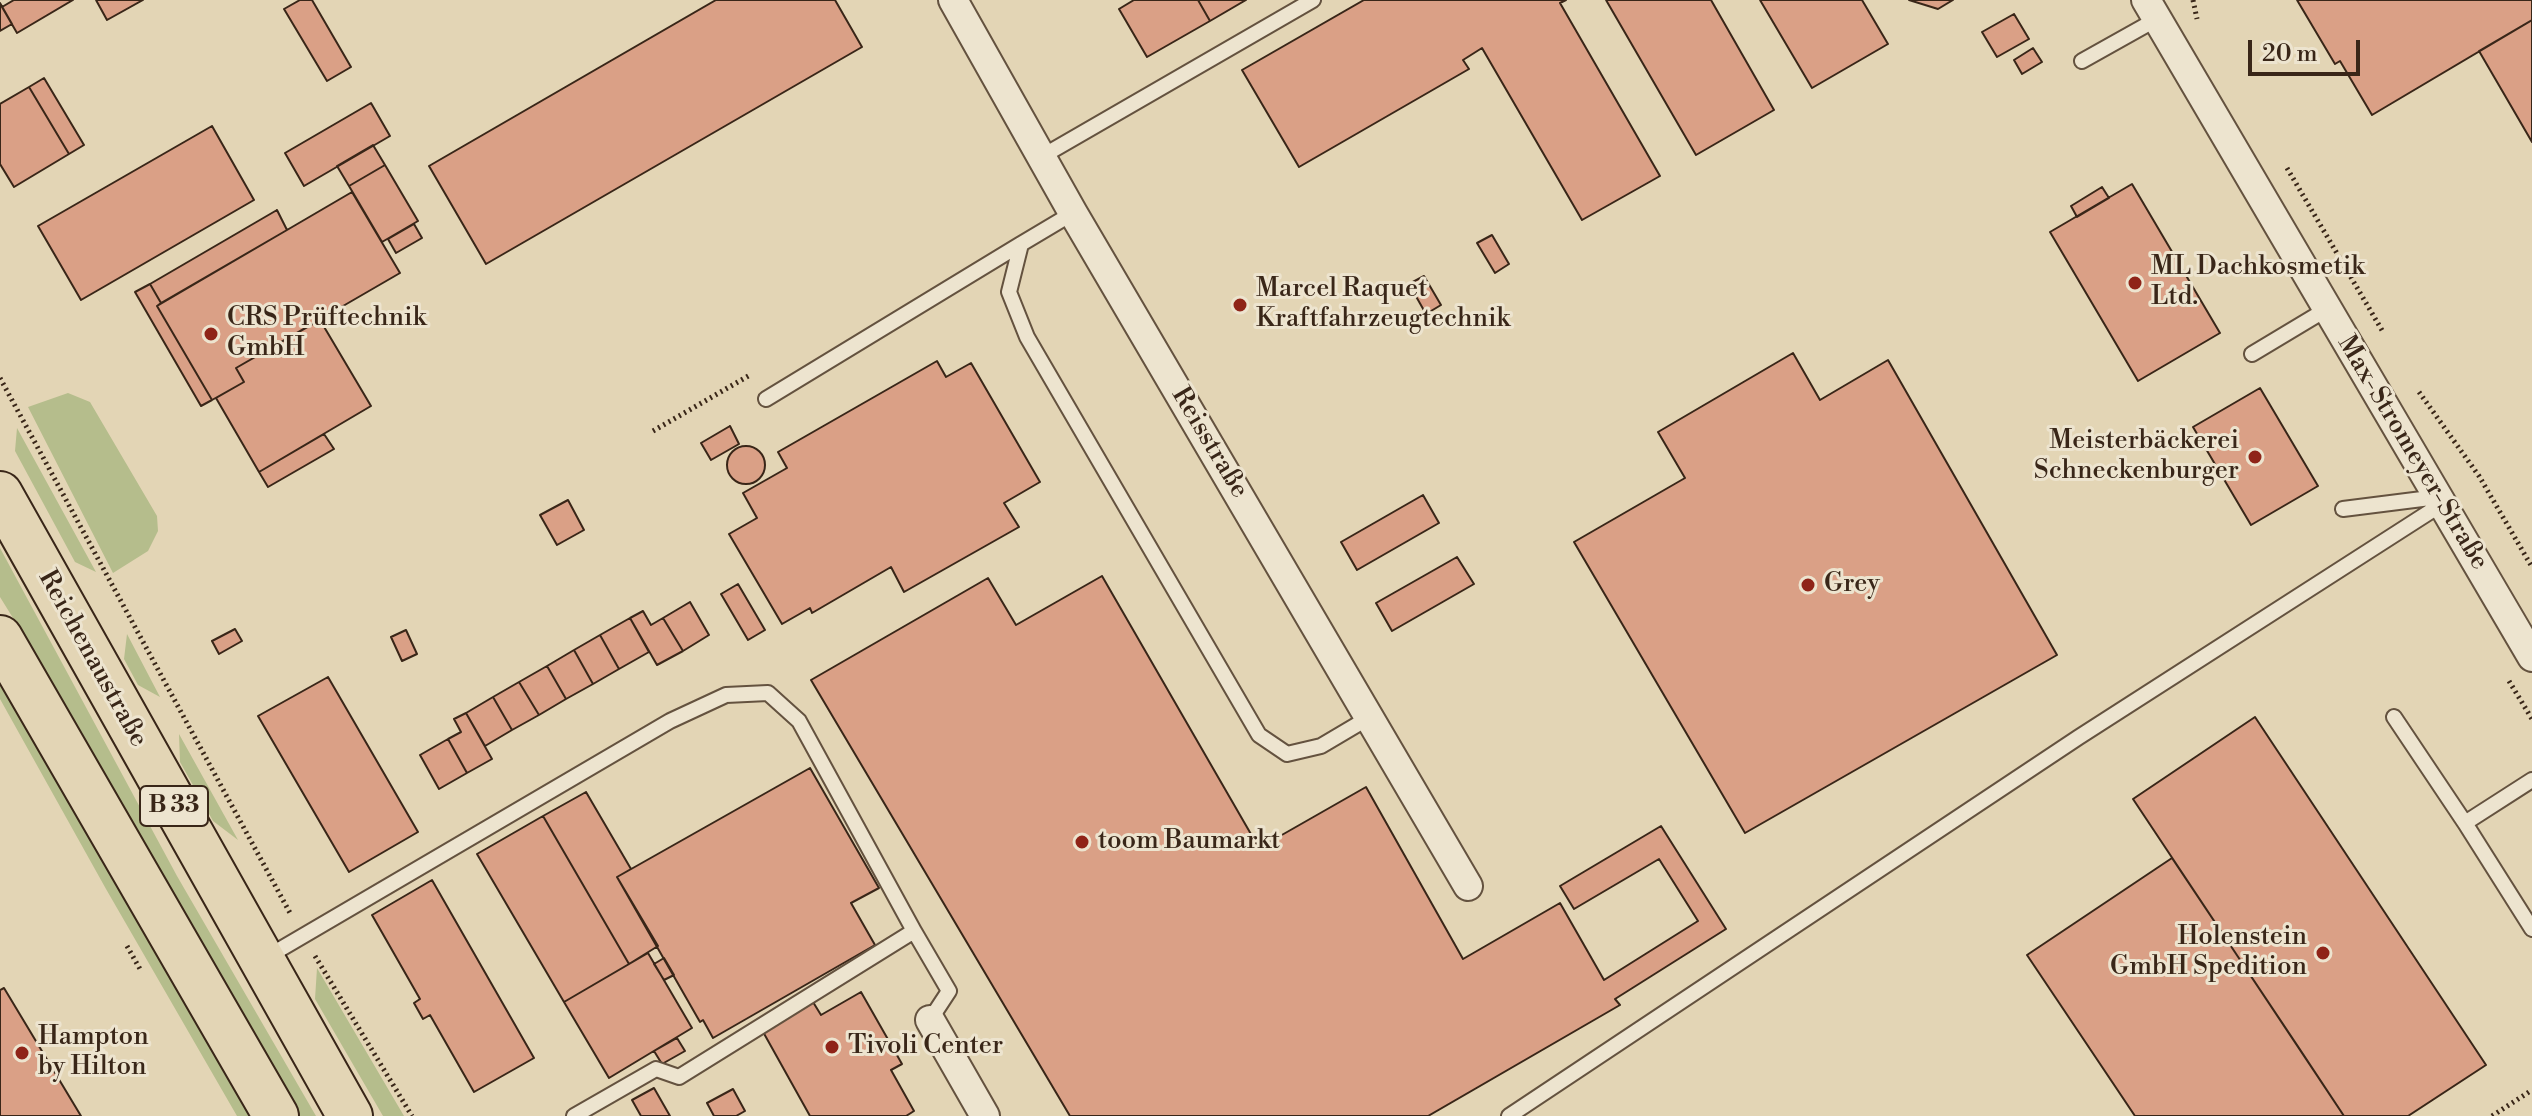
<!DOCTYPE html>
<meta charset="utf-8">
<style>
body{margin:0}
#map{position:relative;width:2532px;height:1116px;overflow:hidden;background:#e3d5b5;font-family:"Libre Bodoni",serif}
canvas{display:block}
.scale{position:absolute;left:2248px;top:40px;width:112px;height:36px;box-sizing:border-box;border:4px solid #392618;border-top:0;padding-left:10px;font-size:24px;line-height:28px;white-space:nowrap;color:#392618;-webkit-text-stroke:6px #ede4cf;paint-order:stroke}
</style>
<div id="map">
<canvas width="2532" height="1116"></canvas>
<div class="scale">20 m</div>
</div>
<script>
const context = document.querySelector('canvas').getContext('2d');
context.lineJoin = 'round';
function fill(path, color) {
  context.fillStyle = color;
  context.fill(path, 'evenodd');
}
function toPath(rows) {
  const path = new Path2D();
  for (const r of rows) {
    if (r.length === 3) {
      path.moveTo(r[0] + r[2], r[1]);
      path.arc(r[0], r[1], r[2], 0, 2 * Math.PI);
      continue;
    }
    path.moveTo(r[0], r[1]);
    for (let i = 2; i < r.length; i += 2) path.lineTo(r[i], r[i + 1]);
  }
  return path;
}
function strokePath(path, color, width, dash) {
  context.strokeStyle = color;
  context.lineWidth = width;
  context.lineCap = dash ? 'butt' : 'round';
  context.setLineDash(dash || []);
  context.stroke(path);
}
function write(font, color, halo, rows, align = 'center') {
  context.font = font + ' "Libre Bodoni",serif';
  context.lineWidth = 6;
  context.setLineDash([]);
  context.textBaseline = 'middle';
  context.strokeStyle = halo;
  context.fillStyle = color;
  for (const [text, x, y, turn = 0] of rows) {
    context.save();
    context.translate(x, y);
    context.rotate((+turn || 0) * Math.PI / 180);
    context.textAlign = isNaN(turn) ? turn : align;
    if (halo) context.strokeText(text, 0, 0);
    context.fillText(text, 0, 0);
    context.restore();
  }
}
fill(toPath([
 [68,393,90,402,157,516,158,531,148,551,113,573,28,407],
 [17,428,96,572,75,562,15,451],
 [0,548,177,876,316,1116,300,1116,52,681,0,597],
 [127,634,160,697,138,685,124,659],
 [0,675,252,1116,237,1116,106,889,0,699],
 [179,734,238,840,213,821,180,762],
 [317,968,404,1116,383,1116,315,999]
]), '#b5bd8c');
const building = toPath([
 [14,0,73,0,17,33,2,7,14,0],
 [96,0,143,0,107,20,96,0],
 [300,0,312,0,351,67,327,81,284,9,300,0],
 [716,0,835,0,862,47,486,264,429,166,716,0],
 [1134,0,1198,0,1210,21,1147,57,1119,9,1134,0],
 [1198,0,1246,0,1210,21,1198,0],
 [1364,0,1566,0,1560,3,1660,176,1582,220,1482,48,1463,60,1469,69,1299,167,1242,70,1364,0],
 [1606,0,1711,0,1774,110,1696,155,1606,0],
 [1760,0,1862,0,1888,44,1812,88,1760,0],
 [1909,0,1953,0,1938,9,1909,0],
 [2297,0,2532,0,2532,20,2372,115,2340,61,2335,64,2297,0],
 [0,3,12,24,0,31,0,3],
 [2014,14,2029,39,1997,57,1982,32,2014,14],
 [2532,20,2532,142,2479,51,2532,20],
 [2033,48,2042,62,2022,74,2014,60,2033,48],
 [44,78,84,145,69,154,29,87,44,78],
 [29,87,69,154,14,187,0,164,0,104,29,87],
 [371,103,390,136,304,186,285,153,371,103],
 [212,126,254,200,81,300,38,226,212,126],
 [373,145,385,165,349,186,337,166,373,145],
 [385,165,418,221,382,242,349,186,385,165],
 [2132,184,2220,333,2138,381,2050,232,2132,184],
 [2102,187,2109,198,2077,217,2071,206,2102,187],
 [352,192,400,273,236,368,244,382,212,400,157,306,352,192],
 [277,210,287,230,161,303,150,284,277,210],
 [414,224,422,238,396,253,388,239,414,224],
 [1492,235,1509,264,1495,273,1477,243,1492,235],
 [1424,276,1441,305,1426,314,1409,284,1424,276],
 [150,284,161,303,157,306,212,400,201,406,135,292,150,284],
 [320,320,371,406,259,472,216,398,244,382,236,368,320,320],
 [1793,353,1820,400,1888,360,2057,655,1745,833,1574,542,1685,478,1658,432,1793,353],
 [937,361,946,377,971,363,1040,482,1004,503,1019,527,904,592,891,567,812,613,810,608,782,624,729,534,757,518,743,493,787,468,778,452,937,361],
 [2260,388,2318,486,2251,525,2193,427,2260,388],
 [730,426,739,444,711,460,701,443,730,426],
 [324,434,334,449,268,487,259,472,324,434],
 [746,465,19],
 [1423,495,1439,523,1357,570,1341,542,1423,495],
 [568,500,584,530,557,545,540,515,568,500],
 [1457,557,1474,584,1392,631,1376,603,1457,557],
 [1102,576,1259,848,1366,787,1463,959,1560,903,1604,980,1698,921,1659,859,1574,909,1560,886,1661,826,1726,929,1615,999,1620,1005,1428,1116,1070,1116,811,680,988,578,1016,625,1102,576],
 [738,584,765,630,748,640,721,594,738,584],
 [690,602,709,635,683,651,663,618,690,602],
 [643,611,651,625,663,618,683,651,657,665,630,618,643,611],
 [630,618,649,652,619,669,600,635,630,618],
 [235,629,242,641,219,654,212,641,235,629],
 [406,630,417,654,402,661,391,637,406,630],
 [600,635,619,669,593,684,574,650,600,635],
 [574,650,593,684,566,699,547,666,574,650],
 [547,666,566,699,539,715,519,682,547,666],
 [328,677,418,832,349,872,258,716,328,677],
 [519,682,539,715,512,730,493,697,519,682],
 [493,697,512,730,485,746,466,713,493,697],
 [466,713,492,759,467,773,448,739,461,732,454,719,466,713],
 [2255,717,2486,1065,2408,1116,2344,1116,2133,799,2255,717],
 [448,739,467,773,439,789,420,755,448,739],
 [810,768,879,888,851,903,875,945,713,1038,703,1020,700,1022,617,877,810,768],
 [586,792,631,869,617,877,658,946,629,964,543,816,586,792],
 [543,816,629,964,564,1002,477,854,543,816],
 [2172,858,2299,1048,2344,1116,2135,1116,2027,955,2172,858],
 [432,880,534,1058,474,1092,430,1015,423,1019,414,1003,420,999,372,915,432,880],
 [648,953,692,1028,609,1078,564,1002,648,953],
 [664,958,674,975,664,980,654,964,664,958],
 [4,988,81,1116,0,1116,0,990,4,988],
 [861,992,902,1064,891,1070,914,1111,906,1116,810,1116,762,1030,813,1002,821,1015,861,992],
 [677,1038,685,1051,662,1064,654,1051,677,1038],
 [654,1088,670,1116,641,1116,632,1100,654,1088],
 [733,1089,745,1111,736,1116,714,1116,707,1103,733,1089]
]);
fill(building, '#daa086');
strokePath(building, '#392618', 2);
const lane = toPath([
 [2082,61,2157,19],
 [1041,157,1313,0],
 [1073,213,1021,244,1009,292,1027,337,1259,735,1287,754,1321,746,1370,717],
 [2252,354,2327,309],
 [766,399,1021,244],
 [2343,509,2438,497],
 [2394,717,2465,823],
 [2532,780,2465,823,2532,929],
 [914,931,949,991,930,1020],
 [267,957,670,721,726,695,768,693,799,721,914,931,679,1077,656,1069,574,1116],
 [1509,1116,2079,737,2442,504]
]);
const street = toPath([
 [953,0,1073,213,1468,886],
 [2146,0,2532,657],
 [930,1020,985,1116]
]);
const primary = toPath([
 [0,494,350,1116],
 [0,638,276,1116]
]);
strokePath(lane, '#64523f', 18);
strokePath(street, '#64523f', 32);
strokePath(primary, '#392618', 48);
strokePath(toPath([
 [2193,0,2197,19],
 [2287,168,2383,332],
 [0,378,290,913],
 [2419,392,2479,476,2532,567],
 [653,431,750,375],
 [2509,681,2532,719],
 [127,946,140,969],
 [315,956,412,1116],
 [2492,1116,2532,1090]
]), '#392618', 5, [2, 4]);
strokePath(lane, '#ede4cf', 14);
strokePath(street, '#ede4cf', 28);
strokePath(primary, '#e3d5b5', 44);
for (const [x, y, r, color] of [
 [2135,283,8,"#8f2418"],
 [1240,305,8,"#8f2418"],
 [211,334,8,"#8f2418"],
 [2255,457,8,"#8f2418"],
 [1808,585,8,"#8f2418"],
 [1082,842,8,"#8f2418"],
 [2323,953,8,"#8f2418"],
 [832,1047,8,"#8f2418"],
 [22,1053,8,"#8f2418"]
]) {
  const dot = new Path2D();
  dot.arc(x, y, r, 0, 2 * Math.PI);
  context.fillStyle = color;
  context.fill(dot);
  strokePath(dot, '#ede4cf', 3);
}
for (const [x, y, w] of [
 [174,806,68]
]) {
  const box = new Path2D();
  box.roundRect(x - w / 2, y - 20, w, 40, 6);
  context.fillStyle = '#ede4cf';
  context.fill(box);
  strokePath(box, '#392618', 2);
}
write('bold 24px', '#392618', null, [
 ["B 33",174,806]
]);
write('26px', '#392618', '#ede4cf', [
 ["ML Dachkosmetik",2151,268],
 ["Ltd.",2151,298],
 ["Marcel Raquet",1256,290],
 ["Kraftfahrzeugtechnik",1256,320],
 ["CRS Prüftechnik",227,319],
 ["GmbH",227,349],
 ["Meisterbäckerei",2239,442,"right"],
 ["Schneckenburger",2239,472,"right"],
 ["Grey",1824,585],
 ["toom Baumarkt",1098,842],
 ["Holenstein",2307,938,"right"],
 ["GmbH Spedition",2307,968,"right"],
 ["Hampton",38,1038],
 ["by Hilton",38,1068],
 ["Tivoli Center",848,1047]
], 'left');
write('26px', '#392618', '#ede4cf', [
 ["Reisstraße",1209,443,59],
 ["Max-Stromeyer-Straße",2412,453,59],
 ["Reichenaustraße",92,659,61]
]);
</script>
